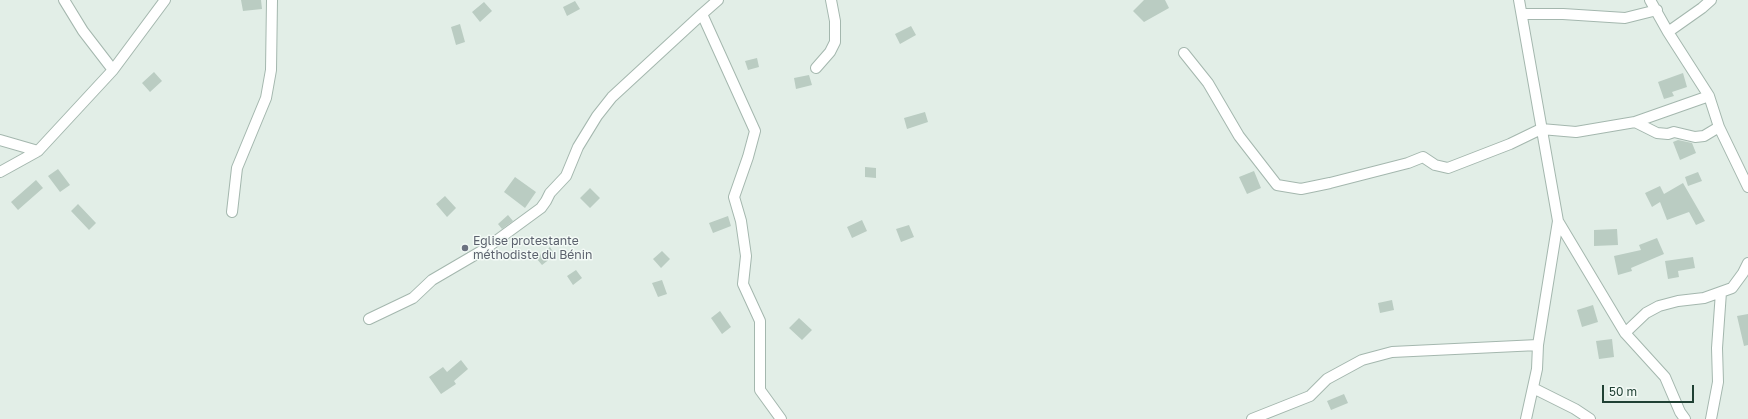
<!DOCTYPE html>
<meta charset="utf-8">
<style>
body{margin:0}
#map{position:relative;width:1748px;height:419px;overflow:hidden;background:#e2eee7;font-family:"Golos Text",sans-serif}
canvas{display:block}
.scale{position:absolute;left:1602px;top:385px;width:92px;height:18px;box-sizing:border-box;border:2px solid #204134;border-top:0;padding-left:5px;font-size:12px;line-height:14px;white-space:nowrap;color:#204134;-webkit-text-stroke:3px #f3faf6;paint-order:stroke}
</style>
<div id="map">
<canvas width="1748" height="419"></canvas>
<div class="scale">50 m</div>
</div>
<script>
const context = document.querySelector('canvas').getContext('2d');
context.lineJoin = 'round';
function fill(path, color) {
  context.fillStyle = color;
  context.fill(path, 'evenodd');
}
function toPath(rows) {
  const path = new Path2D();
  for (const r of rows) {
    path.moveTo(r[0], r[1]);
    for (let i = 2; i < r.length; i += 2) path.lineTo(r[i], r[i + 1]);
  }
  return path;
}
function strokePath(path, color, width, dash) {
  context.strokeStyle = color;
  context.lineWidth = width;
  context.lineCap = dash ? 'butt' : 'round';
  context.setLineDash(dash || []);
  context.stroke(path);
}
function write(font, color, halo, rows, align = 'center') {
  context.font = font + ' "Golos Text",sans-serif';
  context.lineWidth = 3;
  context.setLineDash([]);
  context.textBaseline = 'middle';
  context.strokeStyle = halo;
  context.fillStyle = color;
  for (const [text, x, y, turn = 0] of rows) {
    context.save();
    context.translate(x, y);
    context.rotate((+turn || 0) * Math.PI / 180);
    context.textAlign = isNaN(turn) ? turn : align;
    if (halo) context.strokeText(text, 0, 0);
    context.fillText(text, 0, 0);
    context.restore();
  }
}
fill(toPath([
 [241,0,261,0,262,9,243,11],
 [1144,0,1165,0,1169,8,1144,22,1133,11],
 [575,1,580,9,567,16,563,7],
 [484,2,492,11,480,22,472,12],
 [460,24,465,42,456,45,451,27],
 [911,26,916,35,900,44,895,34],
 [757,58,759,67,748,70,745,61],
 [154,72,162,81,150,92,142,83],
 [1683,73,1687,87,1672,92,1674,96,1664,99,1658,82],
 [809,75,812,85,796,89,794,78],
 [925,112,928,122,907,129,904,118],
 [1678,140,1692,143,1696,153,1680,160,1673,142],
 [865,167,876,168,876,178,865,177],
 [58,169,70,185,60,192,48,176],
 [1254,171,1261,188,1247,194,1239,177],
 [1698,172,1702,181,1688,186,1685,177],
 [515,177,536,192,525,208,504,192],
 [36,180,43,188,18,210,11,202],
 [1683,183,1705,221,1696,225,1689,212,1667,220,1660,202,1652,207,1645,193,1660,186,1664,194],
 [590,188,600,198,590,208,580,198],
 [445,196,456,208,447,217,436,204],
 [78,204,96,223,89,230,71,211],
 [508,215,513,221,502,229,498,224],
 [728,216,731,226,713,233,709,223],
 [862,220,867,231,852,238,847,227],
 [909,225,914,237,901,242,896,229],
 [1617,229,1618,245,1594,246,1594,230],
 [1657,238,1664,254,1631,268,1632,271,1618,275,1614,256,1641,250,1639,245],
 [550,247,555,255,542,265,536,258],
 [662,251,670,259,661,268,653,259],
 [1693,257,1695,268,1678,271,1679,277,1668,279,1665,261],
 [576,270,582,278,573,285,567,276],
 [662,280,667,294,658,297,652,283],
 [1392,300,1394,310,1380,313,1378,303],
 [1593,305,1598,322,1582,327,1577,310],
 [720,311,731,327,722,334,711,318],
 [1748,314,1748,345,1744,346,1737,316],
 [799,318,812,330,802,340,789,328],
 [1612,339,1614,357,1599,359,1596,341],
 [461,360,468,369,454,381,456,384,441,394,429,377,443,367,447,372],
 [1344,394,1348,403,1331,410,1327,401]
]), '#baccc2');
const street = toPath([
 [64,0,83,31,113,70],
 [718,0,702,14,755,131,748,157,734,197,741,221,746,256,743,284,760,321,760,390,781,419],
 [1519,0,1558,221,1538,345,1537,369,1526,419],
 [1650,0,1668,32,1709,96,1719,127,1748,187],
 [1522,14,1563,14,1625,18,1657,10],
 [1668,32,1702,8,1711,0],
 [1184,53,1208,83,1239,136,1277,185,1301,189,1330,183,1408,163,1423,157,1435,165,1448,168,1510,144,1541,129,1576,132,1635,122,1709,96],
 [816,68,830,52,835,42,835,21,831,0],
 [1635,122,1657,133,1668,134,1674,132,1695,137,1704,136,1719,127],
 [0,140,38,151,113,70,165,0],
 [0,172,38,151],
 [232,212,237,168,266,98,271,70,272,0],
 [1558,221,1625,333,1665,377,1680,412,1685,419],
 [369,319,413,298,432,280,485,249,541,208,546,201,550,193,566,176,578,147,597,116,612,97,702,14],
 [1625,333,1646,313,1659,306,1678,301,1704,298,1732,288,1743,273,1748,263],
 [1533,388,1575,409,1590,419],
 [1252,419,1310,396,1327,379,1362,360,1392,352,1538,345],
 [1711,419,1718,382,1717,348,1721,292]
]);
strokePath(street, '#a4b7ae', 12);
strokePath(street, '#fff', 10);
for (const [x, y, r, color] of [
 [465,248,4,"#6b7280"]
]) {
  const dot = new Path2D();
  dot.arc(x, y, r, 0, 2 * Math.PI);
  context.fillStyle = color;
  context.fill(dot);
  strokePath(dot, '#f3faf6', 1.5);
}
write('12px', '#5b616d', '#f3faf6', [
 ["Eglise protestante",473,241],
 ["méthodiste du Bénin",473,255]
], 'left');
</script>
